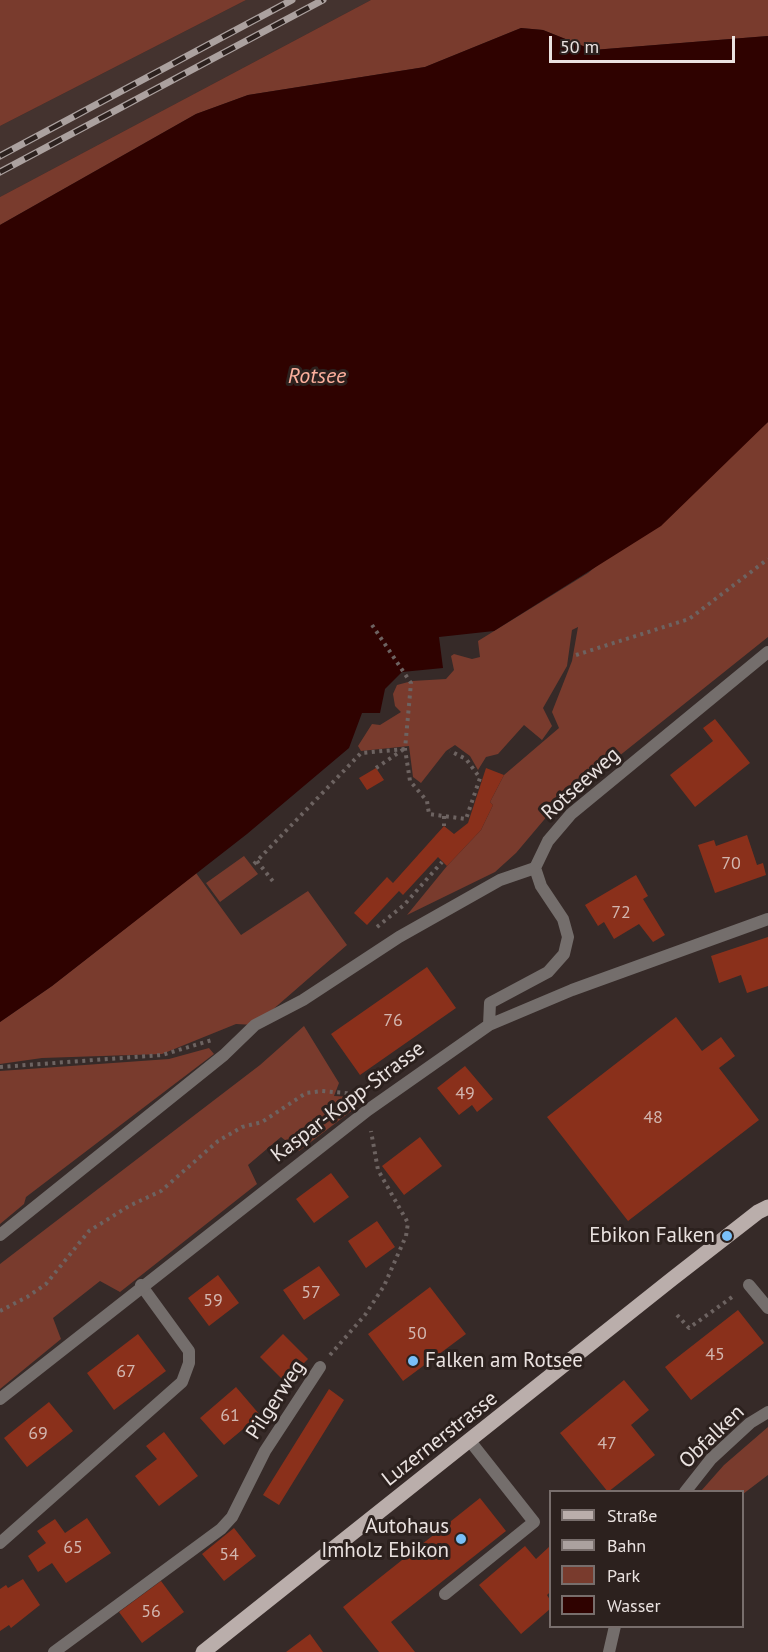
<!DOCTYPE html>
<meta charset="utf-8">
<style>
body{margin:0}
#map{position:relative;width:768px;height:1652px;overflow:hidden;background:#362a28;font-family:"PT Sans",sans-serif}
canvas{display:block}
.legend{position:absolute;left:549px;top:1490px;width:195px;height:138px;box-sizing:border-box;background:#2c211e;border:2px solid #786e6c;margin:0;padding:8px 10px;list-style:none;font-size:18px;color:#eae2e0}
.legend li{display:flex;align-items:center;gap:12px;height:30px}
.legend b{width:30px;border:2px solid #786e6c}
.scale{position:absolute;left:549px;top:36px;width:186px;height:27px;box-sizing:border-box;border:3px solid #eae2e0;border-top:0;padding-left:8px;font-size:18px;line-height:21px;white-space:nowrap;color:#eae2e0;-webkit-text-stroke:4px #2c211e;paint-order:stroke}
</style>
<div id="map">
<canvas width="768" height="1652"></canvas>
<ul class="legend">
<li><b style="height:8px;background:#baaeab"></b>Straße</li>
<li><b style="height:8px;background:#aba19f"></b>Bahn</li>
<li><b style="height:16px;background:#793b2d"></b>Park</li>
<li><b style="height:16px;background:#2f0200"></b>Wasser</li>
</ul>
<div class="scale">50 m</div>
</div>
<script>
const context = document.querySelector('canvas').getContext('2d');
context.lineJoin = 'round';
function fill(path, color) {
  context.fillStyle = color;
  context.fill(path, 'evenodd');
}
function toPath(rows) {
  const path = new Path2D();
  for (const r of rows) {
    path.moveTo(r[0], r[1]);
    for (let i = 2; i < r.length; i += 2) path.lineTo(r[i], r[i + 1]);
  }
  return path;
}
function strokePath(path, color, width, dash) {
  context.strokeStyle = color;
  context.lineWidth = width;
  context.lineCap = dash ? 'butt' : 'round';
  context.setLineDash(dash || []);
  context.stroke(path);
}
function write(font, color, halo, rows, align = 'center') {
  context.font = font + ' "PT Sans",sans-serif';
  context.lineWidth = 6;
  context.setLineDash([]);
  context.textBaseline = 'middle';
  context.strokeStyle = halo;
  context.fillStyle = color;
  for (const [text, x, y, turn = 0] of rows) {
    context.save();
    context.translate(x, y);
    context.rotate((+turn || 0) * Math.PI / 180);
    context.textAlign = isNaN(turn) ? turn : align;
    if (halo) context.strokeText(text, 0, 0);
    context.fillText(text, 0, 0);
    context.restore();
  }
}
fill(toPath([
 [246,0,371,0,0,197,0,126]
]), '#44332f');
fill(toPath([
 [0,0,246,0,0,126],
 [371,0,768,0,768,36,593,50,543,30,521,28,425,67,248,95,196,114,0,225,0,197],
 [768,422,768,637,554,808,516,853,495,872,407,915,447,866,481,830,493,805,490,802,504,775,559,728,552,712,572,661,578,627,572,630,567,666,543,708,552,726,542,740,524,725,498,754,486,757,478,770,470,756,455,745,446,751,421,783,413,777,409,746,361,751,358,746,372,724,380,725,401,712,395,706,393,694,397,685,412,681,446,679,454,670,451,656,454,654,472,659,480,657,478,641,588,573],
 [244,856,258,874,220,902,206,883],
 [196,873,241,935,308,891,347,945,255,1025,236,1024,162,1054,42,1058,0,1064,0,1022,52,986],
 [304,1026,339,1083,334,1096,354,1097,358,1106,299,1151,281,1137,248,1165,257,1184,120,1292,100,1281,53,1318,61,1339,0,1389,0,1264,260,1065],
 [209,1048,214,1054,26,1197,24,1204,0,1224,0,1071,169,1059],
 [768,1427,768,1475,743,1494,701,1491,724,1465]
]), '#793b2d');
fill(toPath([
 [521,28,543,30,593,50,768,36,768,422,661,526,494,631,439,637,443,668,402,672,385,689,380,713,362,713,349,748,247,834,52,986,0,1022,0,225,196,114,248,95,425,67]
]), '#2f0200');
fill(toPath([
 [715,719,750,763,695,807,670,775,713,741,703,728],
 [376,768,384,780,367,790,359,778],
 [486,768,504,775,490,802,493,805,481,830,447,866,438,857,403,895,399,891,367,925,354,913,387,877,393,883,444,826,454,834,468,823],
 [747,835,757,865,763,863,766,875,715,893,698,845,714,840,716,846],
 [636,875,648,896,643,899,665,935,653,942,639,924,614,939,604,922,598,926,585,905],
 [768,937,768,986,747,993,741,975,719,983,711,956],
 [427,967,456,1008,360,1075,331,1034],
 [676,1017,702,1051,721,1037,735,1056,719,1068,759,1120,628,1221,547,1117],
 [465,1066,493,1099,477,1112,472,1105,459,1115,437,1088],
 [420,1137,442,1166,404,1195,382,1166],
 [331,1173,349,1197,314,1223,296,1199],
 [377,1221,395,1247,366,1268,348,1241],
 [319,1266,340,1295,304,1320,283,1290],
 [218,1275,239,1303,209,1326,188,1298],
 [430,1287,466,1334,403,1381,368,1334],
 [738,1310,764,1343,691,1400,665,1367],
 [138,1334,166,1371,114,1410,87,1373],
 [283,1334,308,1359,285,1382,260,1357],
 [624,1380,649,1410,631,1425,655,1455,608,1492,560,1433],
 [236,1387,260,1415,224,1445,200,1418],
 [329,1389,344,1400,279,1505,263,1495],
 [49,1402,73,1431,27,1467,4,1438],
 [164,1432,198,1476,159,1506,135,1476,157,1459,146,1446],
 [480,1498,506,1531,391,1622,415,1652,379,1652,343,1607],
 [87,1518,111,1553,66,1583,52,1563,38,1572,28,1556,46,1543,37,1531,55,1519,65,1533],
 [234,1528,256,1556,224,1581,202,1554],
 [525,1546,536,1559,550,1546,550,1592,547,1595,550,1600,550,1609,521,1634,479,1585],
 [23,1579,40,1605,11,1628,9,1625,0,1631,0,1589,6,1585,8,1588],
 [161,1581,184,1612,142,1643,119,1612],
 [310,1634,323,1652,286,1652]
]), '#8a301b');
strokePath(toPath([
 [372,625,411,683,405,749,410,781,427,801,429,814,466,819,480,778,466,759,450,751],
 [576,655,689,619,768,559],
 [376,768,404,749],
 [444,816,444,826],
 [257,861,275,884],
 [254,864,361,753,405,749],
 [377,927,404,905,442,862],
 [0,1067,162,1055,212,1040],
 [0,1311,27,1297,46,1284,89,1231,129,1206,161,1191,218,1141,242,1127,262,1122,306,1093,322,1091,358,1094],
 [677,1315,689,1328,735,1295],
 [330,1355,365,1315,384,1286,406,1236,408,1223,378,1170,371,1131]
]), '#6d6361', 4, [3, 4.5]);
strokePath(toPath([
 [0,1235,224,1055,255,1025,303,1000,399,937,500,880,535,868],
 [749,1285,768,1308],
 [0,1543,182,1382,189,1363,189,1351,141,1285],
 [445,1594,534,1522,470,1441],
 [54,1652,221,1529,232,1517,265,1451,320,1367]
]), '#746e6c', 12);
strokePath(toPath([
 [489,1025,490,1003,548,972,564,954,568,937,563,919,541,886,535,868,548,841,571,814,768,652],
 [0,1399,368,1110,489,1025,572,990,768,919],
 [685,1492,711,1459,750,1423,768,1412],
 [609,1652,615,1626]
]), '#746e6c', 12);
strokePath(toPath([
 [203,1652,672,1279,758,1212,768,1207]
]), '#baaeab', 15);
const rail = toPath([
 [0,156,292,0],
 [0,172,323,0]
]);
strokePath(rail, '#aba19f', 7);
strokePath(rail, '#2c211e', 4.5, [14]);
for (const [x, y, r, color] of [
 [727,1236,6,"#79bff8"],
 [413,1361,6,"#79bff8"],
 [461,1539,6,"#79bff8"]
]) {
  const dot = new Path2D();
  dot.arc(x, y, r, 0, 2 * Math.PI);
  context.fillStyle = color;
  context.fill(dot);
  strokePath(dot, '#2c211e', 2);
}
write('18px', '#d2b6af', null, [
 ["70",731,864],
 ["72",621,913],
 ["76",393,1021],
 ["49",465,1094],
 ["48",653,1118],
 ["57",311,1293],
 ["59",213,1301],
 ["50",417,1334],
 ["45",715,1355],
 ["67",126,1372],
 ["61",230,1416],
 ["69",38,1434],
 ["47",607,1444],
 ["65",73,1548],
 ["54",229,1555],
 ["56",151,1612]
]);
write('21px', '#eae2e0', '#2c211e', [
 ["Rotseeweg",581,784,-42],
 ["Kaspar-Kopp-Strasse",348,1102,-37],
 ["Pilgerweg",276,1400,-57],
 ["Obfalken",712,1437,-44],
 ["Luzernerstrasse",440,1439,-38]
]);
write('21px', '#eae2e0', '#2c211e', [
 ["Ebikon Falken",715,1236],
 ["Falken am Rotsee",425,1361,"left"],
 ["Autohaus",449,1527],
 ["Imholz Ebikon",449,1551]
], 'right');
write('italic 22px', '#fcb09d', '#2c211e', [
 ["Rotsee",317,377]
]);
</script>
